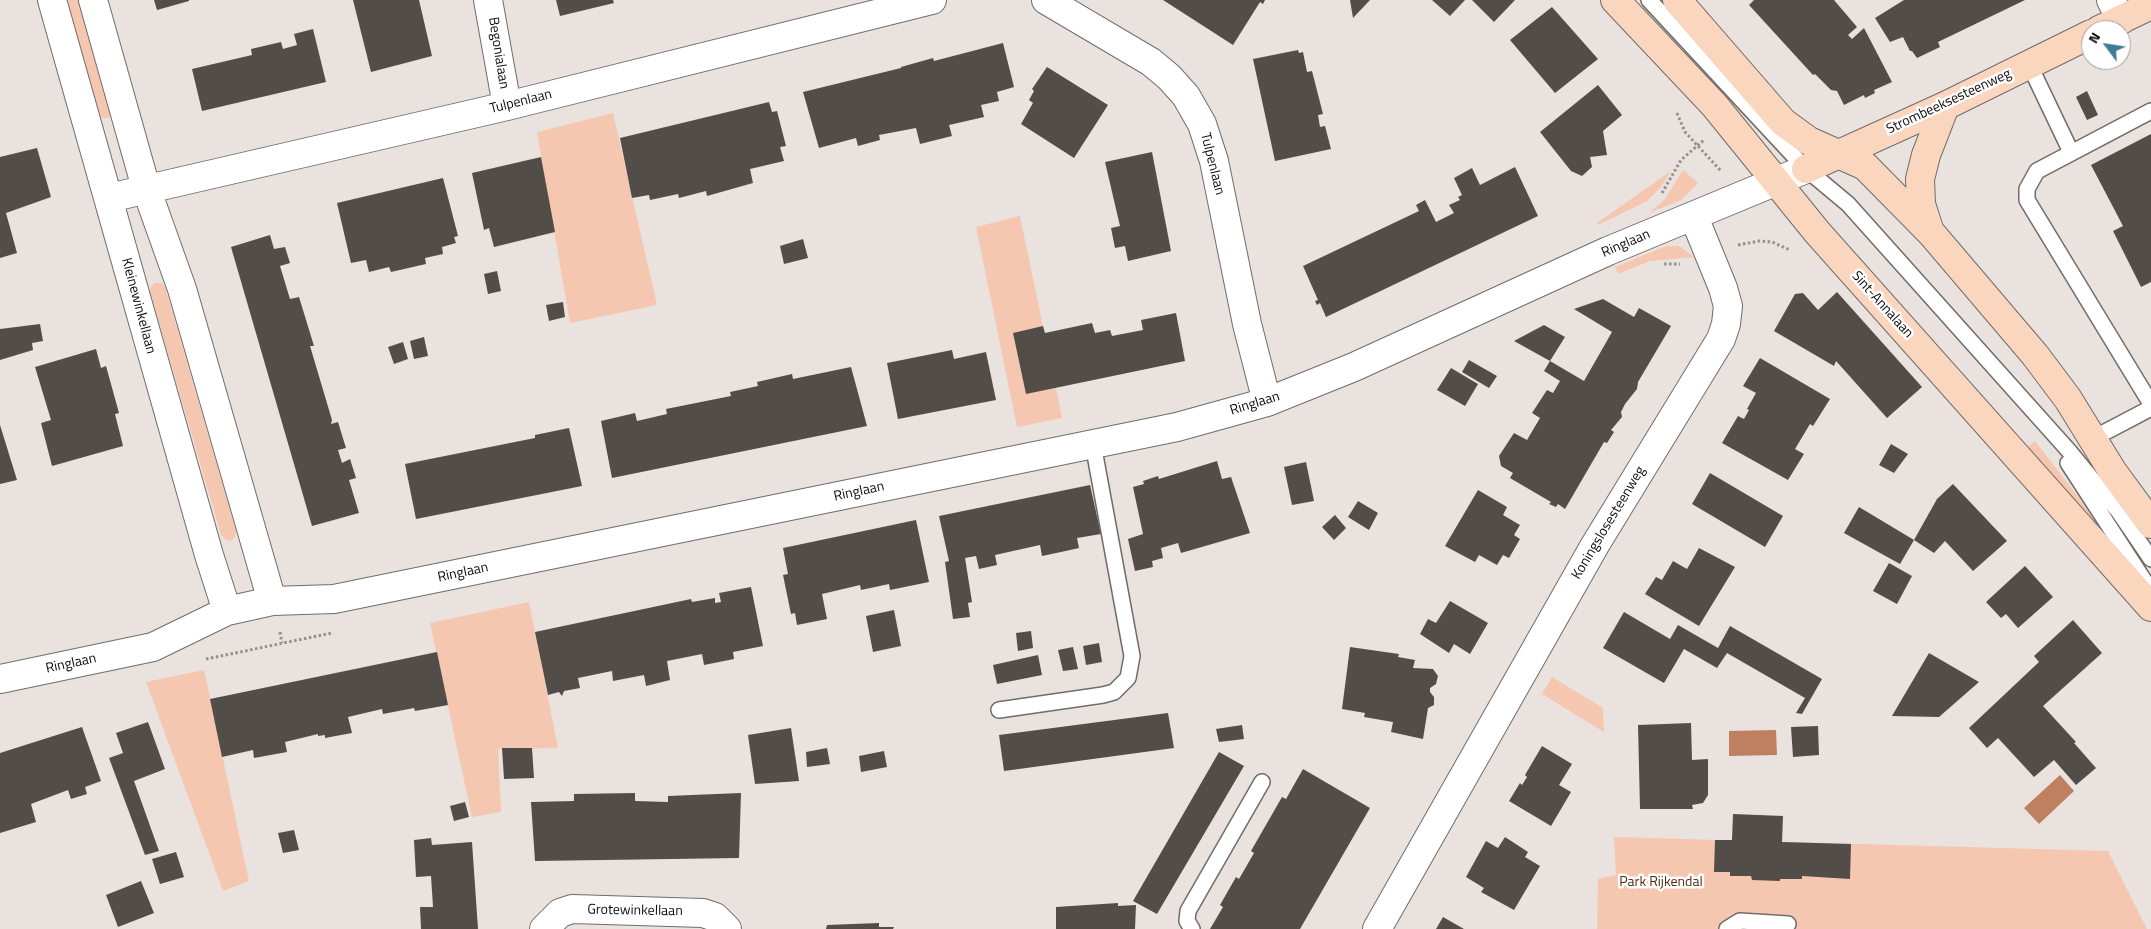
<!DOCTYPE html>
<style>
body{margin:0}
#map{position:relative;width:2151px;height:929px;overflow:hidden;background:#e9e2df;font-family:"Titillium Web",sans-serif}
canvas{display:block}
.north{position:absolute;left:2081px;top:20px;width:50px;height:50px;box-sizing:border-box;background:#fff;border:1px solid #9f9d9d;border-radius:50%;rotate:301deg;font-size:14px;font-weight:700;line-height:20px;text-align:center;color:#0e0b0a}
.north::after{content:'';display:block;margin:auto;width:18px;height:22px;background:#407a93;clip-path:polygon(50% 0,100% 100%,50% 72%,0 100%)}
</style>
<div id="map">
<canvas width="2151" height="929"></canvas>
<div class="north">N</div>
</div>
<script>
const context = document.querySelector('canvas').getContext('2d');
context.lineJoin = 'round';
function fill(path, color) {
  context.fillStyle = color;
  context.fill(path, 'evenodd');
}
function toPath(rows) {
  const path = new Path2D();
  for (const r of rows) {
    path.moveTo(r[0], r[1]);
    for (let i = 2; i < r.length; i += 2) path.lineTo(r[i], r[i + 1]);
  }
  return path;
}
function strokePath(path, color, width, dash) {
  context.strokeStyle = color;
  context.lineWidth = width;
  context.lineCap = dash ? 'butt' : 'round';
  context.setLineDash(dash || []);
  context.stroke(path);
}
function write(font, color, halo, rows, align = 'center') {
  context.font = font + ' "Titillium Web",sans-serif';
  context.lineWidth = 5;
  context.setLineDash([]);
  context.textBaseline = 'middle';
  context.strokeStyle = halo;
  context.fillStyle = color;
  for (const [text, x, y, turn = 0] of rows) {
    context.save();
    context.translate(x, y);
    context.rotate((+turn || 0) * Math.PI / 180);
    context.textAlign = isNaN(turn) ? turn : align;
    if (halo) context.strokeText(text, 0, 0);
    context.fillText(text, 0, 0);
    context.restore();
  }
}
fill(toPath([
 [66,0,82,0,113,115,108,118,102,118,99,113],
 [613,113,657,305,570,323,537,132],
 [1683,170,1698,183,1681,200,1649,213,1665,199],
 [1671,171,1661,187,1647,201,1598,225,1597,223],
 [1020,216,1062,418,1017,427,976,227],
 [1666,246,1679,246,1694,257,1650,261,1618,274,1615,267],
 [155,283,162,283,165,287,236,531,235,537,231,541,226,540,221,535,150,292,151,286],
 [2035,441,2076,494,2121,558,2025,449],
 [529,602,558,748,498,749,501,812,472,817,430,623],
 [204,670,249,881,223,891,146,682],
 [1552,677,1603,708,1604,732,1542,694],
 [1614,837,2108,851,2147,929,1597,929,1598,879,1616,875]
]), '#f5c7b0');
fill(toPath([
 [1776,730,1777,755,1729,756,1729,731],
 [2060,775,2074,791,2039,824,2024,808]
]), '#bf8060');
fill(toPath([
 [154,0,189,0,189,1,157,10],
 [353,0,419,0,432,56,371,72],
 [556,0,613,0,614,3,560,16],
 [1163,0,1265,0,1263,4,1260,2,1233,45],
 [1350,0,1370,0,1353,18],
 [1432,0,1465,0,1450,16],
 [1472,0,1515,0,1494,22],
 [1754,0,1834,0,1857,27,1848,35,1852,39,1864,28,1892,82,1874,90,1875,93,1865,98,1864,95,1844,105,1837,91,1831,90,1815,74,1813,75,1749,5],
 [1904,0,2025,0,1938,42,1940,47,1917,58,1912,51,1910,51,1903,37,1890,42,1875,18],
 [1552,7,1598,59,1555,93,1510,40],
 [313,29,326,82,202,111,192,69,252,55,251,49,281,42,283,49,297,45,294,34],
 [1003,43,1014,87,997,92,999,101,981,105,984,117,949,125,952,136,920,144,916,128,879,135,880,140,858,146,856,138,819,148,803,92,901,68,901,67,933,58,934,61],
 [1298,50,1299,53,1303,52,1307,72,1312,71,1323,114,1318,115,1320,127,1325,126,1331,149,1275,161,1253,59],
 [1047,67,1108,105,1074,158,1021,124,1033,103,1029,100,1034,91,1032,89],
 [1598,85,1622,115,1603,131,1607,155,1590,157,1592,167,1582,176,1571,171,1540,132],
 [2087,91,2098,115,2087,120,2076,97],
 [769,102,772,112,777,111,786,146,780,147,784,161,750,169,753,183,707,196,706,191,679,198,678,194,650,200,649,195,632,198,620,138],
 [2151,134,2151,282,2141,287,2113,231,2123,226,2091,165],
 [37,148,51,197,6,213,17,253,0,258,0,157],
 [1152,152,1171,251,1128,261,1125,246,1115,248,1111,228,1120,226,1105,162],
 [541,157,555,232,494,247,489,228,484,230,472,173],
 [1515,167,1538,216,1326,317,1320,303,1317,305,1315,301,1318,300,1303,266,1419,211,1416,205,1425,200,1436,222,1454,213,1449,205,1460,200,1458,197,1462,195,1454,178,1472,168,1480,185],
 [443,178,458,236,454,237,456,243,442,247,443,254,425,258,426,264,391,272,389,267,369,272,366,260,351,263,337,203],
 [270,235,274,249,285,247,290,263,280,266,290,299,299,297,314,346,310,346,332,420,331,424,338,422,346,448,338,450,342,463,350,459,356,478,349,480,359,513,312,526,231,247],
 [803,239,808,258,784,264,780,246],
 [497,271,501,291,488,294,484,274],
 [1837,292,1922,387,1887,418,1836,361,1834,366,1774,331,1795,294,1803,293,1818,310],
 [1603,299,1634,317,1639,308,1671,326,1638,382,1637,389,1625,404,1621,412,1622,417,1611,430,1614,432,1607,443,1604,442,1565,509,1558,504,1556,507,1549,504,1551,502,1510,478,1513,473,1501,466,1499,456,1514,433,1527,440,1540,418,1532,413,1547,390,1553,393,1560,381,1544,371,1550,361,1584,381,1612,332,1574,309],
 [563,302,565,317,549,321,546,305],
 [1176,313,1185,361,1026,394,1013,333,1043,326,1045,333,1092,323,1095,333,1110,330,1112,336,1143,330,1141,320],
 [40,324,43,341,32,343,33,350,0,360,0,329],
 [1544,325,1565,337,1550,361,1514,341],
 [424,337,428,356,414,359,410,341],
 [403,342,408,359,394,364,388,347],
 [96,349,101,368,106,366,119,413,115,414,123,446,52,466,41,423,51,420,35,367],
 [952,350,954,359,986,352,996,400,898,419,887,363],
 [1760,358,1830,399,1813,426,1810,424,1795,449,1804,454,1788,480,1722,443,1738,416,1744,419,1749,410,1747,409,1756,393,1743,386],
 [1469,360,1497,376,1489,388,1462,372],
 [851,367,867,426,612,478,601,421,635,413,637,421,667,414,666,409,731,396,730,392,758,386,757,382,792,374,793,379],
 [1451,368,1478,384,1465,406,1437,390],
 [0,425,17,480,0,484],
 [569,428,582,486,416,519,405,464,535,438,535,435],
 [1891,444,1908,454,1894,473,1879,465],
 [1217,461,1222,479,1231,477,1250,533,1181,553,1178,543,1161,548,1163,558,1152,561,1153,567,1135,571,1128,539,1143,534,1133,487,1144,484,1143,481,1158,476,1159,479],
 [1306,462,1314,501,1292,505,1284,467],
 [1710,473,1783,516,1765,547,1692,504],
 [1953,484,2007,541,1973,571,1945,541,1934,553,1914,540,1937,499],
 [1090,485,1101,534,1077,538,1079,548,1061,552,1042,556,1040,545,995,555,997,565,979,569,976,556,965,558,972,602,968,603,970,617,953,619,945,562,949,561,939,516],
 [1478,490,1507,507,1503,515,1520,525,1514,535,1520,539,1509,558,1503,555,1497,565,1479,555,1475,562,1445,546],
 [1358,501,1378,513,1369,530,1348,517],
 [1859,507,1914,540,1900,564,1844,533],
 [1335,515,1346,528,1334,540,1322,527],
 [916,520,929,582,890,590,889,584,861,590,860,585,822,594,827,619,797,625,795,613,791,614,783,575,788,574,783,548],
 [1699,548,1735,567,1699,626,1645,594,1656,577,1662,580,1673,561,1687,569],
 [1889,563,1912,576,1897,604,1873,591],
 [2025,566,2053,597,2018,628,2006,614,2001,618,1986,602],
 [751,587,763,646,733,652,734,659,704,665,702,654,667,661,670,680,646,686,644,675,613,681,612,671,578,678,580,688,564,691,562,696,559,692,548,695,535,632,691,599,692,602,715,598,715,603,721,602,719,593],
 [1450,601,1488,623,1470,654,1454,644,1449,653,1420,634,1428,619,1436,623],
 [894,610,901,646,873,652,866,616],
 [1624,612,1670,639,1678,625,1718,648,1730,626,1822,679,1802,714,1796,713,1805,698,1727,653,1717,668,1684,649,1664,683,1603,648],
 [2073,620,2102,653,2043,706,2076,742,2074,743,2096,768,2076,785,2054,760,2034,777,1998,738,1987,748,1969,728,2039,662,2034,656],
 [1031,631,1033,648,1018,651,1016,633],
 [1099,643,1102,662,1086,665,1083,646],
 [1073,647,1078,669,1063,671,1058,650],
 [1350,647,1399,654,1398,657,1415,660,1413,668,1433,669,1438,676,1436,684,1430,688,1430,692,1434,697,1434,705,1428,708,1423,739,1391,732,1393,722,1364,717,1365,713,1342,709],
 [437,652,448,705,415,711,414,708,383,714,382,709,348,717,352,733,325,738,325,735,318,736,318,734,285,742,287,752,254,758,253,750,222,757,210,699],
 [1929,653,1979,682,1939,717,1892,716],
 [1038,655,1042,675,997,684,993,665],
 [1168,713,1174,748,1004,771,999,735],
 [148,722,165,769,134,781,159,851,145,855,109,758,123,753,116,733],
 [1691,723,1692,760,1708,759,1708,795,1703,803,1692,805,1693,809,1640,809,1638,725],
 [1242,725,1244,739,1219,742,1216,729],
 [1818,726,1819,755,1793,757,1791,727],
 [82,727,101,781,85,787,87,794,71,799,68,790,31,804,36,822,0,833,0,753],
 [791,728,799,781,755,784,748,735],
 [1542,746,1572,764,1559,785,1571,792,1551,826,1509,801,1520,783,1522,785,1527,777,1525,775],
 [502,748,532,748,534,778,504,779],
 [827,748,830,764,807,767,806,752],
 [884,751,887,767,861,772,859,756],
 [1219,752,1244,766,1157,914,1133,901],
 [1303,769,1370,808,1300,929,1210,929,1223,907,1220,905,1236,877,1239,879,1254,853,1251,851,1282,797,1286,799],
 [635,793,635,801,668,802,668,796,741,793,739,858,535,861,531,802,574,801,574,794],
 [465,802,469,817,454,821,450,806],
 [1733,814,1783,816,1782,842,1851,844,1850,879,1802,876,1802,879,1780,879,1780,881,1752,880,1751,876,1730,876,1730,872,1714,872,1715,840,1732,840],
 [294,830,299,850,283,853,278,833],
 [1505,837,1528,852,1525,857,1540,866,1514,910,1481,892,1484,888,1466,877,1486,841,1498,848],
 [431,838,432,845,472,842,478,929,421,929,420,907,433,907,431,876,416,877,414,840],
 [176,852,184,877,160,884,152,859],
 [141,881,154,913,118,927,106,895],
 [1118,903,1118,906,1136,905,1135,929,1056,929,1056,907],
 [1443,917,1464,929,1436,929],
 [879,923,879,927,894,927,893,929,826,929,827,925]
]), '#534d4a');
const lane = toPath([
 [1649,0,1806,169,1848,204,2069,451,2119,512,2151,559],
 [2029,64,2071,152],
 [2151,111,2037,171,2027,189,2027,200,2151,404],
 [2092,439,2151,408],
 [2068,463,2151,591],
 [999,710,1103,695,1114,692,1128,678,1132,656,1093,444],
 [1192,929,1187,921,1188,911,1262,782],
 [1727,929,1740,921,1788,924]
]);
const street = toPath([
 [52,0,209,555,227,611],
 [93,0,146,188,182,289,272,601],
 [488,0,507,106],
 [1046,0,1151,62,1169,77,1186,96,1202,124,1214,161,1247,324,1267,402],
 [2111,0,2121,20],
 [109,198,507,106,932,0],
 [0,679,153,647,227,611,272,601,334,599,1177,427,1267,402,1354,367,1608,251,1806,169],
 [544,929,560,913,572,909,703,913,715,917,727,929],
 [1377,929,1595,545,1721,339,1726,324,1728,306,1723,288,1694,217]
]);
const secondary = toPath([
 [1615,0,1715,106,1817,232,2151,607],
 [1677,0,1783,122,1809,141,1865,166,1932,234,2035,355,2068,399,2113,472,2151,524],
 [2099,30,2151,5],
 [1806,169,1945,106,2091,34],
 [1929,229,1921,204,1920,179,1926,155,1945,106]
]);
strokePath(lane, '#726c69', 18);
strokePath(street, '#726c69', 30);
strokePath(secondary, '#726c69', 30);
strokePath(toPath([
 [1677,113,1685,132,1721,171],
 [1662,193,1681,160,1704,140],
 [1738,245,1759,241,1772,242,1790,250],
 [1664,264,1680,264],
 [280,632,282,643],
 [206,659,332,633]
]), '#95908e', 3, [2.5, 2.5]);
strokePath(lane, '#fff', 15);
strokePath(street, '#fff', 28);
strokePath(secondary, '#fbd6bf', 28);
write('14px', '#0e0b0a', '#fff', [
 ["Begonialaan",498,53,81],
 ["Tulpenlaan",521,102,-14],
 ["Strombeeksesteenweg",1949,102,-25],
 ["Tulpenlaan",1212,164,76],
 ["Ringlaan",1626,244,-23],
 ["Sint-Annalaan",1882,305,48],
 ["Kleinewinkellaan",138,306,75],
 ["Ringlaan",1255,404,-17],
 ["Ringlaan",859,492,-12],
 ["Koningslosesteenweg",1609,523,-59],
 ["Ringlaan",463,573,-12],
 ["Ringlaan",71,664,-12],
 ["Grotewinkellaan",635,911,1]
]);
write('14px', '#542911', '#fff', [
 ["Park Rijkendal",1661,883]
]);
</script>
